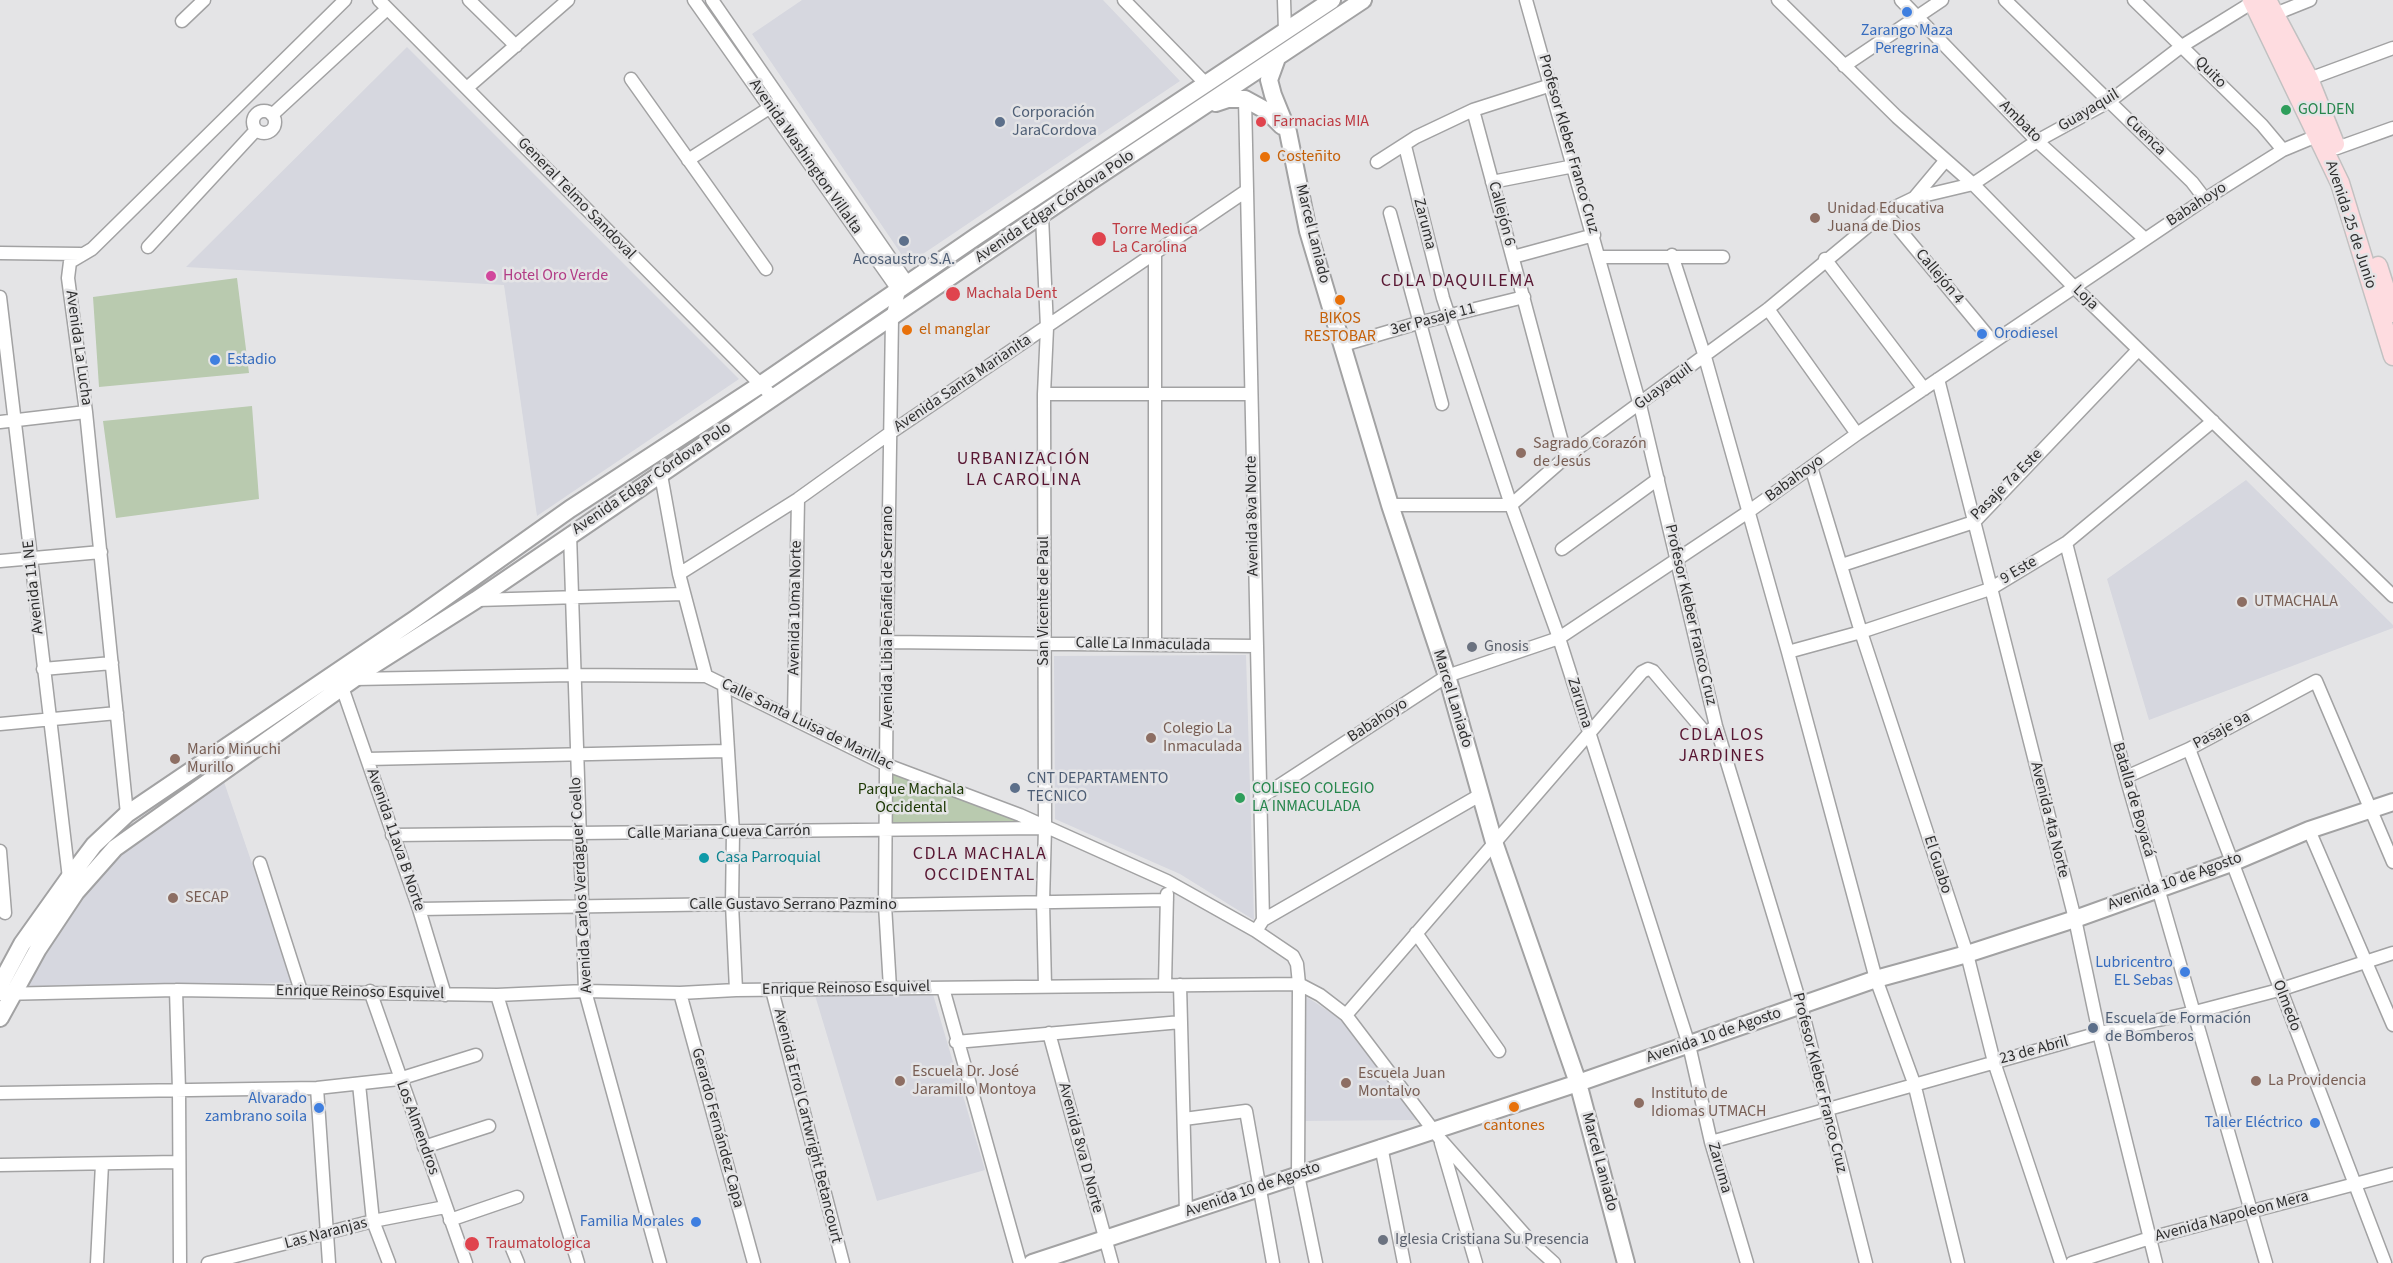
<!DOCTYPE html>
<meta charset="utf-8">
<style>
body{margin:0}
canvas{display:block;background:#e4e4e6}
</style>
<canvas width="2393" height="1263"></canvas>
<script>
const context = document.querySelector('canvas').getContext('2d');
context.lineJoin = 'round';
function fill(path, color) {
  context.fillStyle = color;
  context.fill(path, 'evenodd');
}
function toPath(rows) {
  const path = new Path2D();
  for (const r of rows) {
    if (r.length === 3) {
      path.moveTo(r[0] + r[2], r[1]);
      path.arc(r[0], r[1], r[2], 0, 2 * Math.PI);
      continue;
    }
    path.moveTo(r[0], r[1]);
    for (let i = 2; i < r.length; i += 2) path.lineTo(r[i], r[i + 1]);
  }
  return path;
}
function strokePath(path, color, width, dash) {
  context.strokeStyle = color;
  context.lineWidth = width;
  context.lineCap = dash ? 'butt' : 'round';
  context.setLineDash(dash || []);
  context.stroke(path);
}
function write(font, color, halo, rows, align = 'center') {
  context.font = font + ' "Source Sans 3",sans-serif';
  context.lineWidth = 5;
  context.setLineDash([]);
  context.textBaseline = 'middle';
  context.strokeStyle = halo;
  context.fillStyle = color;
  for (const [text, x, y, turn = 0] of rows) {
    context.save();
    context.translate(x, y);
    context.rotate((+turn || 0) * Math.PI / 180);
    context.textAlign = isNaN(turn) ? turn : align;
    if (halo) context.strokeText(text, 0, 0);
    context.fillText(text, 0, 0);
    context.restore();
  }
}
fill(toPath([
 [802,0,1103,0,1180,81,908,264,752,34],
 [407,47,739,379,537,516,504,285,186,267],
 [2246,480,2393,625,2393,628,2149,720,2107,579],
 [1246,655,1254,920,1180,874,1055,819,1054,656],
 [223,779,293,983,26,987,47,945,120,851],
 [932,991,985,1170,877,1201,814,992],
 [1299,992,1336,1016,1366,1045,1421,1120,1299,1121]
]), '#d6d7df');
fill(toPath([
 [237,278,249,373,99,387,93,297],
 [252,406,259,499,116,518,103,421],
 [884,757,1042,824,885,826]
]), '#b9caaf');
const street = toPath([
 [379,0,774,398],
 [469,0,516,46],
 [694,0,899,291,892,318,887,642,885,905,890,988],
 [712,0,908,284],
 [1124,0,1207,85],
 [1284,0,1285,31],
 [1526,0,1640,405,1716,726,1801,1006,1866,1263],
 [1778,0,1897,117,1973,184,2074,287,2393,596],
 [1901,0,2037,141,2145,239],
 [2005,0,2192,182,2205,199],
 [2134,0,2262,125,2283,150],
 [2275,14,2310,0],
 [182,21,204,0],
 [1844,66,1942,0],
 [631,79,766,269],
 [2309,79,2393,48],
 [468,87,568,0],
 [1245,99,1263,920,1256,931],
 [1473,110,1566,457],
 [264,122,11],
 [272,115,387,9],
 [1405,146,1443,298,1511,505,1559,638,1689,1045,1711,1142,1747,1263],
 [2337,148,2393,128],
 [688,160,777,103],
 [1377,162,1416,137,1473,110,1551,85],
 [1492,182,1574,166],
 [1914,198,1973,184,2037,141,2110,101,2182,46,2253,2],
 [1885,212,1993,342],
 [1390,213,1442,404],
 [1042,216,1047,328,1044,394,1045,828,1043,902,1045,986],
 [148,247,256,130],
 [0,253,80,254],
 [1155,253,1155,644],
 [1672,255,1705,357,1788,652,1876,979,1914,1083,1958,1263],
 [1513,257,1594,235],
 [1600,257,1723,257],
 [1825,259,1924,389],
 [0,297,69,878],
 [1768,309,1857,434],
 [1343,345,1418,323,1524,297],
 [1938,379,2075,919,2099,1033,2156,1263],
 [1044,394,1250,394],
 [0,422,86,412],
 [1811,467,1861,632,1967,954,1994,1062,2061,1263],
 [661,475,679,574,706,676],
 [1390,505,1511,505,1566,457,1768,309,1885,212,1914,198,1945,161],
 [570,534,585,991,660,1263],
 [2066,543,2126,777,2266,1263],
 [1562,549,1658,479],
 [0,561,101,552],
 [1842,565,1974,522,2138,350],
 [679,574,798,499,890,433,1246,191],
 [477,600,684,594],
 [887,642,1255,646],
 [1788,652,1861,632,1990,589,2066,543,2213,421],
 [43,669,112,663],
 [354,679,573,675,706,676,887,765,1020,815,1167,881,1256,931,1293,956,1297,964,1299,984,1298,1175,1316,1263],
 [724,685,733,832,732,904,736,990],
 [342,687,419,909,445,995],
 [794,718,798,499],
 [0,724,117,713],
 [2189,749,2385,1263],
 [367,759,726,751],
 [2126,777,2189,749,2316,681,2393,862],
 [1260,798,1447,676,1559,638,1748,512,1857,434,2205,199,2283,150,2319,135],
 [127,814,86,412,68,278,70,262,92,249,345,0],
 [2309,830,2393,1025],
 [392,835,1041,828],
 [0,851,5,913],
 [260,863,301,991],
 [419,909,732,904,885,905,1167,900],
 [1263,920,1480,795],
 [1416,933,1499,1051],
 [1165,985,1167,894],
 [1180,985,1186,1213],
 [943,988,1020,1263],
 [176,990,179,1090,180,1263],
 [772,990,843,1263],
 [370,991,466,1263],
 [680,993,754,1263],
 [0,994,176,990,497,995,585,991,680,993,736,990,1299,984,1320,995,1346,1015,1440,1139,1532,1243,1554,1263],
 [497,995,578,1263],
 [1346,1015,1642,672,1648,669,1653,671,1703,730,1707,732,1716,726],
 [1049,1033,1112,1263],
 [956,1042,1181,1022],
 [359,1084,373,1221,389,1263],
 [317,1088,329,1263],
 [0,1093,317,1088,399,1079,476,1055],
 [1184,1119,1246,1111,1273,1263],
 [1711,1142,2099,1033,2195,1012,2279,990,2393,953],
 [1441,1143,1476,1263],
 [1381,1146,1404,1263],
 [424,1147,489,1126],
 [0,1165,178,1162],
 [450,1220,517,1197],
 [511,1246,518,1263],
 [97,1263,102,1164],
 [208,1263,373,1221,445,1207],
 [2072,1263,2150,1238,2393,1174]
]);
const secondary = toPath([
 [1277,58,1269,80,1273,95,1288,132,1308,231,1390,505,1447,676,1494,842,1578,1083,1626,1263],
 [1216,103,1228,99,1245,99,1267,111,1282,126],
 [0,985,22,944,69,878,94,845,127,814,415,619,570,509,757,387,977,236,1332,0],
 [0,1018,38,949,76,892,115,848,372,666,476,600,1094,179,1363,0],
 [1032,1263,1578,1083,1876,979,1967,954,2075,919,2234,862,2309,830,2393,802]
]);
const primary = toPath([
 [2252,0,2340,183,2393,356],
 [2267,0,2309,79,2335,144],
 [2378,266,2393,313]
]);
strokePath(street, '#a2a2a3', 15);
strokePath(secondary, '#a2a2a3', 20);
strokePath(primary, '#c1c1c1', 21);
strokePath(street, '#fff', 12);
strokePath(secondary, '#fff', 16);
strokePath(primary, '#fedce0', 18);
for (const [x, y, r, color] of [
 [1907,12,6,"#3f7fe0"],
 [2286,110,6,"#2e9e5b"],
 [1000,122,6,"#5c6f8a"],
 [1261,122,6,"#e0444e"],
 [1265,157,6,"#e8710a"],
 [1815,218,6,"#8d6e63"],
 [1099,239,8,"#e0444e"],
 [904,241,6,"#5c6f8a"],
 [491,276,6,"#d1479c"],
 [953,294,8,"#e0444e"],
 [1340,300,6,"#e8710a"],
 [907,330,6,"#e8710a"],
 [1982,334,6,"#3f7fe0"],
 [215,360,6,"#3f7fe0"],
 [1521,453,6,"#8d6e63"],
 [2242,602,6,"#8d6e63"],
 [1472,647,6,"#6b7280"],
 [1151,738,6,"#8d6e63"],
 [175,759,6,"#8d6e63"],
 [1015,788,6,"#5c6f8a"],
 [1240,798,6,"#2e9e5b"],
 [704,858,6,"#0f9aa8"],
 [173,898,6,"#8d6e63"],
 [2185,972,6,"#3f7fe0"],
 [2093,1028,6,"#5c6f8a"],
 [900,1081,6,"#8d6e63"],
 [2256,1081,6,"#8d6e63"],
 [1346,1083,6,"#8d6e63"],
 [1639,1103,6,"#8d6e63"],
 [1514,1107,6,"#e8710a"],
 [319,1108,6,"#3f7fe0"],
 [2315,1123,6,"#3f7fe0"],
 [696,1222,6,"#3f7fe0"],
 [1383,1240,6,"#6b7280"],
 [472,1244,8,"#e0444e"]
]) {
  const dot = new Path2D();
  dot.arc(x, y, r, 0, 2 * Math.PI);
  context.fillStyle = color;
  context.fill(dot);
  strokePath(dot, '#e4e4e6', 2);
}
write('16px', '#366cbe', '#e4e4e6', [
 ["Zarango Maza",1907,31,"center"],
 ["Peregrina",1907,49,"center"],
 ["Orodiesel",1994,334,"left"],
 ["Estadio",227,360,"left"],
 ["Lubricentro",2173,963],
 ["EL Sebas",2173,981],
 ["Alvarado",307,1099],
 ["zambrano soila",307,1117],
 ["Taller Eléctrico",2303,1123],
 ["Familia Morales",684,1222]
], 'right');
write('16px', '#2f2f2f', '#e4e4e6', [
 ["Quito",2210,73,45],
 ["Guayaquil",2089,111,-31],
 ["Ambato",2020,122,45],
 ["Cuenca",2145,136,44],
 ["Profesor Kleber Franco Cruz",1568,144,74],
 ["Avenida Washington Villalta",805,157,55],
 ["General Telmo Sandoval",576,199,46],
 ["Babahoyo",2197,205,-33],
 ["Avenida Edgar Córdova Polo",1055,207,-34],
 ["Callejón 6",1501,214,75],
 ["Zaruma",1424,224,76],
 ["Avenida 25 de Junio",2350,225,72],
 ["Marcel Laniado",1312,234,76],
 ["Callejón 4",1939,277,50],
 ["Loja",2085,298,44],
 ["3er Pasaje 11",1433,320,-15],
 ["Avenida La Lucha",78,348,82],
 ["Avenida Santa Marianita",963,384,-34],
 ["Guayaquil",1664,387,-36],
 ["Avenida Edgar Córdova Polo",652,479,-34],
 ["Babahoyo",1795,479,-36],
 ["Pasaje 7a Este",2007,485,-45],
 ["Avenida 8va Norte",1253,516,-91],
 ["9 Este",2019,571,-31],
 ["Avenida 11 NE",34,587,-96],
 ["San Vicente de Paul",1044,601,-90],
 ["Avenida 10ma Norte",796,608,-89],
 ["Profesor Kleber Franco Cruz",1690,615,77],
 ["Avenida Libia Peñafiel de Serrano",888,617,-90],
 ["Calle La Inmaculada",1143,645,1],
 ["Marcel Laniado",1452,699,73],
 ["Zaruma",1579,703,73],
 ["Babahoyo",1378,721,-33],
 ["Calle Santa Luisa de Marillac",807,725,26],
 ["Pasaje 9a",2222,731,-28],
 ["Batalla de Boyacá",2133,800,74],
 ["Avenida 4ta Norte",2049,820,76],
 ["Calle Mariana Cueva Carrón",719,833,-1],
 ["Avenida 11ava B Norte",395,840,71],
 ["El Guabo",1937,865,72],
 ["Avenida 10 de Agosto",2175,882,-20],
 ["Avenida Carlos Verdaguer Coello",582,885,-93],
 ["Calle Gustavo Serrano Pazmino",793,905],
 ["Enrique Reinoso Esquivel",846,989,-1],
 ["Enrique Reinoso Esquivel",360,993,1],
 ["Olmedo",2286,1006,69],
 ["Avenida 10 de Agosto",1714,1036,-19],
 ["23 de Abril",2034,1051,-15],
 ["Profesor Kleber Franco Cruz",1819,1083,76],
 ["Avenida Errol Cartwright Betancourt",807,1126,76],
 ["Los Almendros",417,1128,70],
 ["Gerardo Fernández Capa",717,1128,75],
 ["Avenida 8va D Norte",1080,1148,75],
 ["Marcel Laniado",1599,1162,75],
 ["Zaruma",1719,1168,74],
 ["Avenida 10 de Agosto",1253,1190,-19],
 ["Avenida Napoleon Mera",2232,1217,-15],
 ["Las Naranjas",326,1234,-15]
]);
write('16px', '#27864d', '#e4e4e6', [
 ["GOLDEN",2298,110],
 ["COLISEO COLEGIO",1252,789],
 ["LA INMACULADA",1252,807]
], 'left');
write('16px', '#4e5e75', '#e4e4e6', [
 ["Corporación",1012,113],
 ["JaraCordova",1012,131],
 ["Acosaustro S.A.",904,260,"center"],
 ["CNT DEPARTAMENTO",1027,779],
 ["TECNICO",1027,797],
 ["Escuela de Formación",2105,1019],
 ["de Bomberos",2105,1037]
], 'left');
write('16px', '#be3a42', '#e4e4e6', [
 ["Farmacias MIA",1273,122],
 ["Torre Medica",1112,230],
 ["La Carolina",1112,248],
 ["Machala Dent",966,294],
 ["Traumatologica",486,1244]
], 'left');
write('16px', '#c56008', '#e4e4e6', [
 ["Costeñito",1277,157],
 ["BIKOS",1340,319,"center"],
 ["RESTOBAR",1340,337,"center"],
 ["el manglar",919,330],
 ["cantones",1514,1126,"center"]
], 'left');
write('16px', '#785e54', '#e4e4e6', [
 ["Unidad Educativa",1827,209],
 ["Juana de Dios",1827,227],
 ["Sagrado Corazón",1533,444],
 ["de Jesús",1533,462],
 ["UTMACHALA",2254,602],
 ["Colegio La",1163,729],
 ["Inmaculada",1163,747],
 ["Mario Minuchi",187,750],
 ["Murillo",187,768],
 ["SECAP",185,898],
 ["Escuela Dr. José",912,1072],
 ["Jaramillo Montoya",912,1090],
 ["Escuela Juan",1358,1074],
 ["Montalvo",1358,1092],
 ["La Providencia",2268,1081],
 ["Instituto de",1651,1094],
 ["Idiomas UTMACH",1651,1112]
], 'left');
write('16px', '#b23c85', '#e4e4e6', [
 ["Hotel Oro Verde",503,276]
], 'left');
write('16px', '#5b616d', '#e4e4e6', [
 ["Gnosis",1484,647],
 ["Iglesia Cristiana Su Presencia",1395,1240]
], 'left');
write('16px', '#1a3600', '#e4e4e6', [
 ["Parque Machala",911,790],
 ["Occidental",911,808]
]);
write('16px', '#0d838f', '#e4e4e6', [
 ["Casa Parroquial",716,858]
], 'left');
context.letterSpacing = '1.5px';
write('18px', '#581632', '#e4e4e6', [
 ["CDLA DAQUILEMA",1458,282],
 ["URBANIZACIÓN",1024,460],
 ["LA CAROLINA",1024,481],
 ["CDLA LOS",1722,736],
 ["JARDINES",1722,757],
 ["CDLA MACHALA",980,855],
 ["OCCIDENTAL",980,876]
]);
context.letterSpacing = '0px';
</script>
